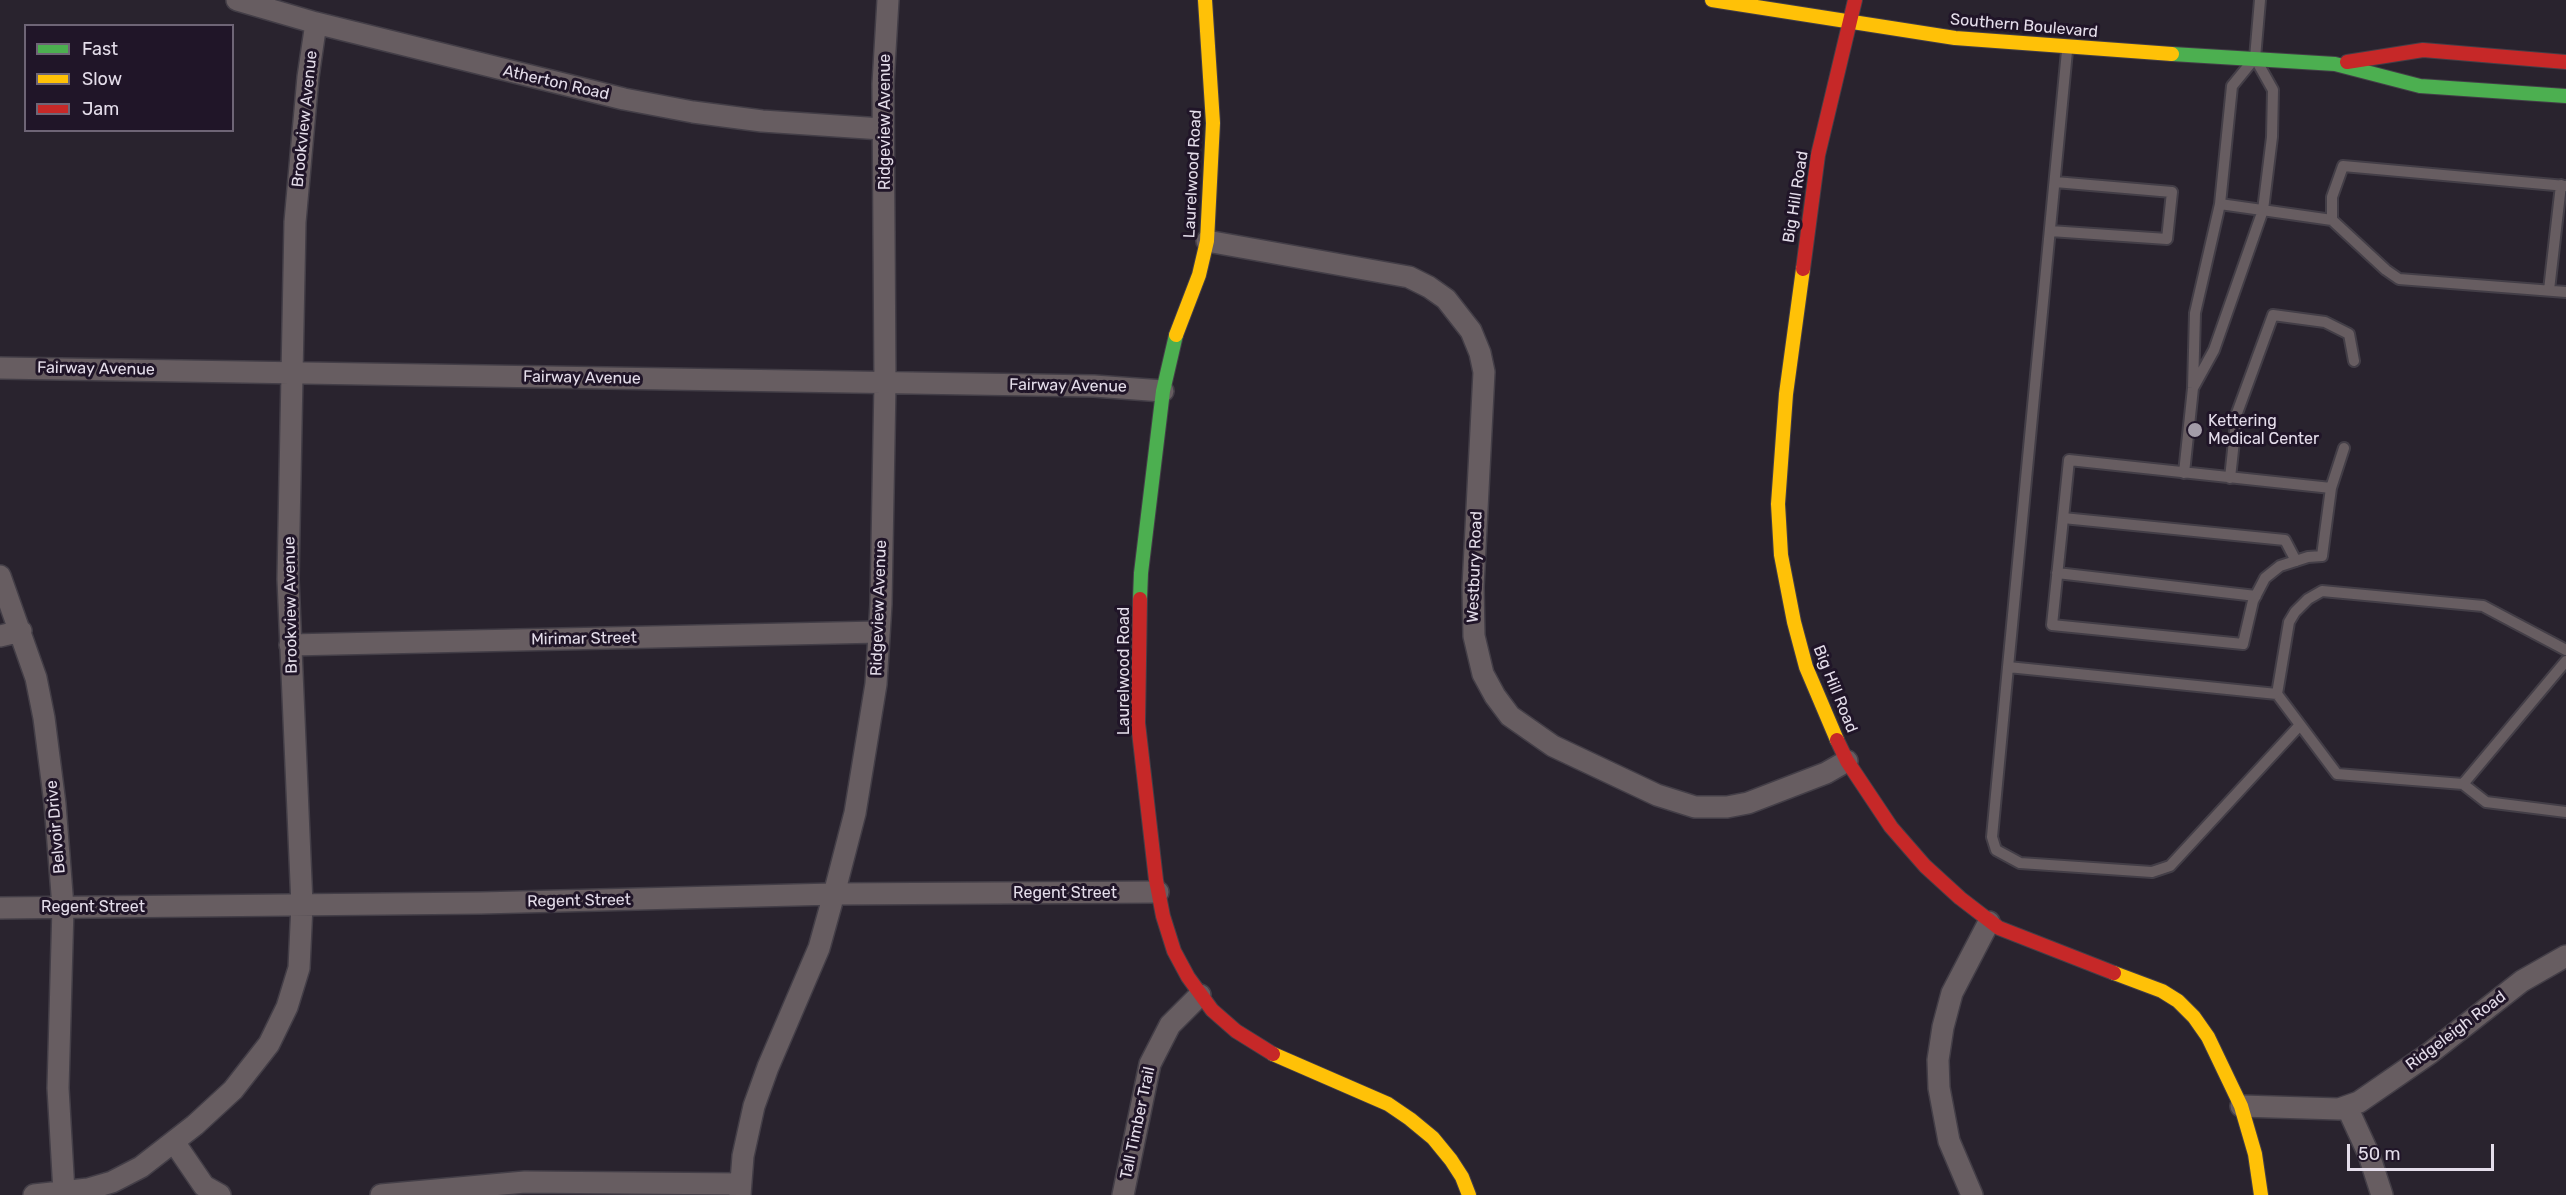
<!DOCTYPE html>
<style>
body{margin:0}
#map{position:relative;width:2566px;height:1195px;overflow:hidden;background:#29232e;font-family:Rubik,sans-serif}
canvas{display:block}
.legend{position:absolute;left:24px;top:24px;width:210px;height:108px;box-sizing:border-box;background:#201528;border:2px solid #6e6576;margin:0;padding:8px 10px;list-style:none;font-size:18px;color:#e4ddea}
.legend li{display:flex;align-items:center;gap:12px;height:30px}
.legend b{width:30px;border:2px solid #6e6576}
.scale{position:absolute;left:2347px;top:1144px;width:147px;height:27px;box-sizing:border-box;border:3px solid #e4ddea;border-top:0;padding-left:8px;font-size:18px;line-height:21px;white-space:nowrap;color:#e4ddea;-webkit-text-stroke:4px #201528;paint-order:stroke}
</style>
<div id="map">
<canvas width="2566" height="1195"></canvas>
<ul class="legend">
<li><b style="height:8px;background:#4caf50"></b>Fast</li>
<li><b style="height:8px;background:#ffc107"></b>Slow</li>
<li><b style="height:8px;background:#c62828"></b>Jam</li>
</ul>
<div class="scale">50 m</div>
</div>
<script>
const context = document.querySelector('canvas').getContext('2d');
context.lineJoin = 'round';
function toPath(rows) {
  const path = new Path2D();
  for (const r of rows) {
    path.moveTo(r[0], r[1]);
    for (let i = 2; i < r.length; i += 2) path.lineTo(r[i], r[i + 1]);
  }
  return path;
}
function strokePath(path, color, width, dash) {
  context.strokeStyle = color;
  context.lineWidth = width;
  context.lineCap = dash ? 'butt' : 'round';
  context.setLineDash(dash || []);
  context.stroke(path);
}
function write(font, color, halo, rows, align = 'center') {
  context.font = font + ' Rubik,sans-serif';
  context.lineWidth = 6;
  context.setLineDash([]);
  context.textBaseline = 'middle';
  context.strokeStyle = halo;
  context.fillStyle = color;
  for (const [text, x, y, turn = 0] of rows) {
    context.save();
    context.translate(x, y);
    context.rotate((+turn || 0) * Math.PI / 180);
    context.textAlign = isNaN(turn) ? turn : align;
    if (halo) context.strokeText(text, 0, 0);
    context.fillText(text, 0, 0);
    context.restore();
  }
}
const lane = toPath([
 [2067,51,2008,667,2277,694,2289,622,2295,612,2308,599,2322,591,2483,606,2566,650],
 [2220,204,2332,220,2386,270,2399,279,2566,292],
 [2332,220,2332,197,2343,166,2566,186],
 [2050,231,2167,239,2172,192,2055,182],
 [2549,290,2561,185],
 [2193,388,2214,350,2263,210,2272,137,2273,90,2255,58,2260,0],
 [2069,460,2331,488,2322,556,2308,557,2280,566,2265,578,2253,601,2243,644,2052,625,2069,460],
 [2184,473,2193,388,2195,313,2220,204,2232,86,2250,64],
 [2230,478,2237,413,2273,315,2325,322,2349,334,2354,361],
 [2331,488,2344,448],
 [2063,518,2285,540,2296,561],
 [2057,573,2256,596],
 [2008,667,1992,837,1996,850,2020,863,2152,872,2170,866,2300,725],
 [2277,694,2337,774,2463,784,2486,802,2566,812],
 [2463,784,2566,661]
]);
const street = toPath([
 [237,0,316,23,624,99,693,112,762,121,882,129],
 [1207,241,1409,277,1429,287,1446,299,1471,331,1480,353,1484,372,1473,587,1474,636,1483,674,1495,696,1510,716,1553,746,1657,795,1695,807,1727,807,1748,803,1826,773,1847,761],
 [0,368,1094,386,1163,391],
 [0,576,36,678,44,718,55,804,63,907,58,1088,64,1192],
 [0,636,21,631],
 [290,645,879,632],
 [0,908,481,903,834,894,1158,892],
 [2241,1106,2339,1109,2359,1102,2430,1053,2522,981,2566,956],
 [2347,1107,2369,1155,2382,1195],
 [174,1142,204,1186,220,1195],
 [34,1195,88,1189,112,1182,141,1167,195,1125,233,1090,269,1044,287,1007,299,968,302,905,288,579,295,222,308,77,316,23],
 [381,1195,525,1182,740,1184],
 [740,1195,743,1156,754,1106,768,1067,819,948,834,894,855,813,876,684,881,604,885,383,883,84,888,0],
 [1123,1195,1150,1064,1170,1025,1200,995],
 [1972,1195,1949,1141,1939,1088,1938,1060,1943,1027,1952,993,1989,922]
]);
const fast = toPath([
 [2172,54,2335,64,2420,86,2566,96],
 [1140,599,1141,573,1163,391,1176,335]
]);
const slow = toPath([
 [1712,0,1955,38,2172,54],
 [1803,269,1786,394,1778,504,1781,555,1794,622,1806,667,1837,740],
 [1176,335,1199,275,1207,241,1213,123,1205,0],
 [2114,973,2162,991,2178,1001,2194,1017,2208,1037,2241,1106,2255,1154,2261,1195],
 [1273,1054,1388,1104,1410,1119,1433,1138,1451,1160,1462,1177,1469,1195]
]);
const jam = toPath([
 [2347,62,2423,50,2566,62],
 [1803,269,1818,155,1855,0],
 [1140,599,1138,723,1156,880,1163,916,1174,951,1188,977,1212,1010,1236,1031,1273,1054],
 [1837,740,1847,761,1891,827,1925,866,1960,898,1999,928,2114,973]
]);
strokePath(lane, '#433e47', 14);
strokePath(street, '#433e47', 24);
strokePath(fast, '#433e47', 16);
strokePath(slow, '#433e47', 16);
strokePath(jam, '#433e47', 16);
strokePath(lane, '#675d61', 10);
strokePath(street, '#675d61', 21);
strokePath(fast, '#4caf50', 14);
strokePath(slow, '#ffc107', 14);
strokePath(jam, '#c62828', 14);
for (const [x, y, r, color] of [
 [2195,430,8,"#a39ca8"]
]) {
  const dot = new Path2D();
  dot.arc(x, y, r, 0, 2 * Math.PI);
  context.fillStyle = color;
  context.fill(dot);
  strokePath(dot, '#201528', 2);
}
write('16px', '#e4ddea', '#201528', [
 ["Southern Boulevard",2024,26,5],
 ["Atherton Road",556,83,13],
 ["Brookview Avenue",305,119,-84],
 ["Ridgeview Avenue",885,122,-90],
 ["Laurelwood Road",1193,174,-87],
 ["Big Hill Road",1796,197,-81],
 ["Fairway Avenue",96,369,1],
 ["Fairway Avenue",582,378,1],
 ["Fairway Avenue",1068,386,1],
 ["Westbury Road",1475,567,-88],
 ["Brookview Avenue",291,605,-91],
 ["Ridgeview Avenue",879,608,-88],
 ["Mirimar Street",584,639,-1],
 ["Laurelwood Road",1124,671,-90],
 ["Big Hill Road",1835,689,68],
 ["Belvoir Drive",56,827,-95],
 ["Regent Street",1065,893],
 ["Regent Street",579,901,-1],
 ["Regent Street",93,907],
 ["Ridgeleigh Road",2456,1031,-37],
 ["Tall Timber Trail",1138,1123,-78]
]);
write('16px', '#e4ddea', '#201528', [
 ["Kettering",2208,421],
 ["Medical Center",2208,439]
], 'left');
</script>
